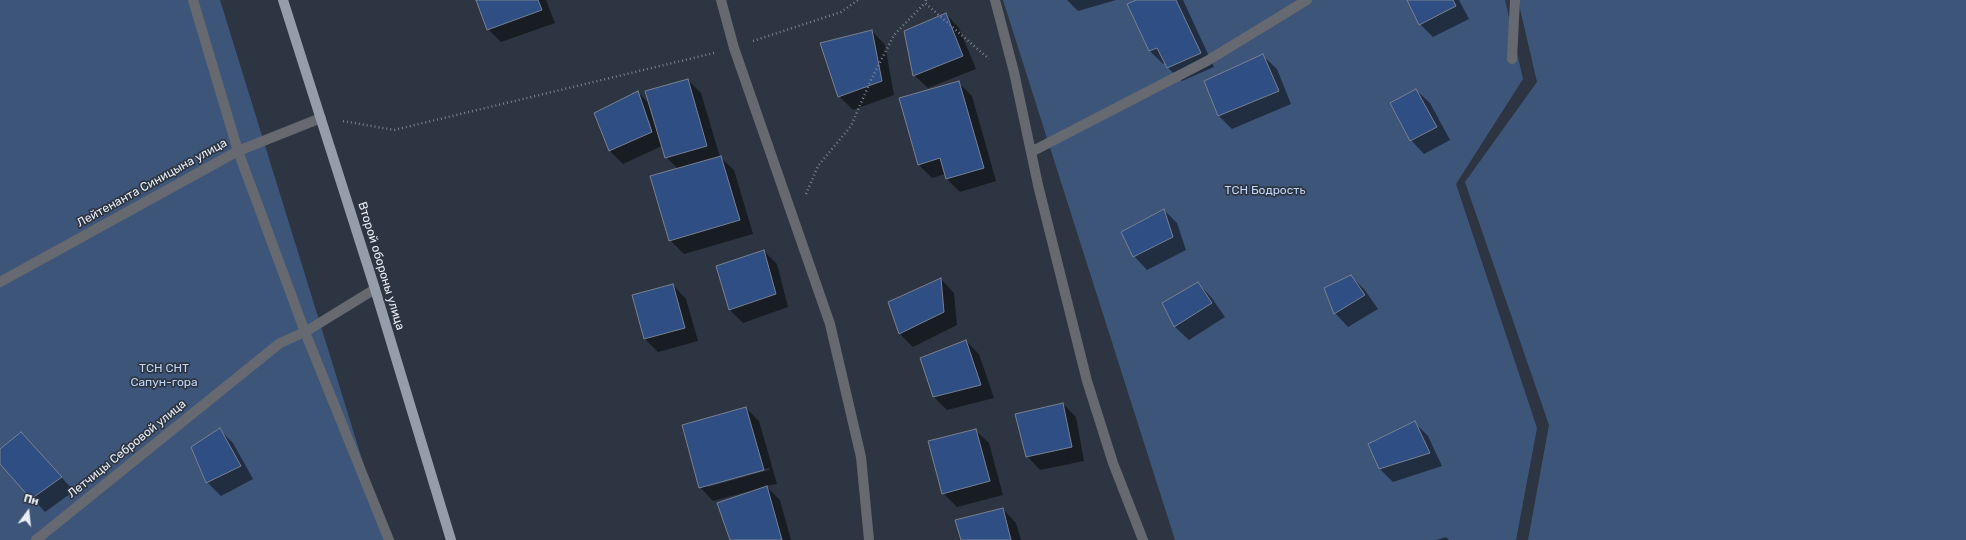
<!DOCTYPE html>
<meta charset="utf-8">
<style>
body{margin:0}
#map{position:relative;width:1966px;height:540px;overflow:hidden;background:#2e3542;font-family:Rubik,sans-serif}
canvas{display:block}
.north{position:absolute;left:8px;top:492px;width:40px;height:40px;-webkit-text-stroke:3px #2e3542;paint-order:stroke;rotate:15deg;font-size:11px;font-weight:700;line-height:16px;text-align:center;color:#e9eef6}
.north::after{content:'';display:block;margin:auto;width:14px;height:18px;background:#e9eef6;clip-path:polygon(50% 0,100% 100%,50% 72%,0 100%)}
</style>
<div id="map">
<canvas width="1966" height="540"></canvas>
<div class="north">Пн</div>
</div>
<script>
const context = document.querySelector('canvas').getContext('2d');
context.lineJoin = 'round';
function fill(path, color) {
  context.fillStyle = color;
  context.fill(path, 'evenodd');
}
function toPath(rows) {
  const path = new Path2D();
  for (const r of rows) {
    path.moveTo(r[0], r[1]);
    for (let i = 2; i < r.length; i += 2) path.lineTo(r[i], r[i + 1]);
  }
  return path;
}
function strokePath(path, color, width, dash) {
  context.strokeStyle = color;
  context.lineWidth = width;
  context.lineCap = dash ? 'butt' : 'round';
  context.setLineDash(dash || []);
  context.stroke(path);
}
function write(font, color, halo, rows, align = 'center') {
  context.font = font + ' Rubik,sans-serif';
  context.lineWidth = 3.5;
  context.setLineDash([]);
  context.textBaseline = 'middle';
  context.strokeStyle = halo;
  context.fillStyle = color;
  for (const [text, x, y, turn = 0] of rows) {
    context.save();
    context.translate(x, y);
    context.rotate((+turn || 0) * Math.PI / 180);
    context.textAlign = isNaN(turn) ? turn : align;
    if (halo) context.strokeText(text, 0, 0);
    context.fillText(text, 0, 0);
    context.restore();
  }
}
fill(toPath([
 [0,0,220,0,387,540,0,540],
 [1003,0,1505,0,1523,79,1456,184,1537,428,1516,540,1175,540],
 [1518,0,1966,0,1966,540,1528,540,1549,425,1465,182,1537,82]
]), '#3e557a');
fill(toPath([
 [477,0,546,0,555,23,501,42,488,29],
 [1067,0,1116,0,1078,11],
 [1139,0,1183,0,1214,67,1182,81,1168,68,1166,63,1163,64,1150,51,1128,5],
 [1408,0,1459,0,1469,19,1433,37,1420,24],
 [946,14,959,28,976,69,928,88,914,75],
 [872,31,885,45,894,95,853,110,839,96],
 [1263,56,1277,69,1291,104,1232,129,1219,116,1205,81],
 [688,80,701,93,720,157,734,170,753,234,684,254,670,240,678,169,666,157,662,146,623,164,610,151,595,113,638,92,650,105],
 [958,82,972,96,996,181,960,192,947,179,945,174,932,178,919,165],
 [1416,90,1430,103,1450,140,1424,154,1411,140],
 [1164,210,1177,223,1186,250,1147,270,1134,256],
 [764,251,777,264,788,307,743,323,730,310],
 [1351,276,1364,289,1378,309,1348,327,1335,313],
 [941,279,954,293,957,325,913,347,899,333],
 [1198,283,1211,297,1225,317,1189,340,1175,327,1163,303],
 [673,285,686,299,698,341,658,352,645,339],
 [966,341,979,354,994,398,947,410,933,396],
 [1063,404,1076,417,1084,461,1040,470,1027,456],
 [746,408,759,421,777,484,766,486,780,500,791,540,731,540,750,491,713,501,700,487],
 [769,468,769,470,708,487,708,484],
 [1414,422,1428,436,1442,466,1393,482,1380,469],
 [220,430,233,443,253,479,221,496,207,482],
 [975,430,989,443,1003,495,957,507,943,493],
 [21,433,74,491,45,512,0,462,0,451],
 [1003,509,1016,523,1021,540,962,540],
 [1446,537,1449,540,1436,540]
]), '#0007');
const building = toPath([
 [476,0,538,0,542,10,487,30,476,0],
 [1136,0,1176,0,1201,53,1167,68,1157,48,1149,51,1127,4,1136,0],
 [1407,0,1453,0,1456,6,1419,25,1407,0],
 [946,13,963,56,913,76,904,31,946,13],
 [872,30,882,81,838,97,820,43,872,30],
 [1263,54,1279,91,1218,116,1204,81,1263,54],
 [688,79,707,146,665,158,645,91,688,79],
 [959,81,984,168,946,179,940,158,918,165,899,98,959,81],
 [1416,89,1437,127,1410,141,1390,103,1416,89],
 [638,91,652,132,609,151,594,113,638,91],
 [721,156,740,220,669,241,650,176,721,156],
 [1164,209,1173,237,1133,257,1121,232,1164,209],
 [764,250,776,294,729,310,716,266,764,250],
 [1351,275,1365,295,1334,314,1324,288,1351,275],
 [941,278,944,312,899,334,888,302,941,278],
 [1198,282,1212,303,1174,327,1162,303,1198,282],
 [673,284,685,328,644,339,632,295,673,284],
 [966,340,981,385,933,397,920,358,966,340],
 [1063,403,1072,447,1026,457,1015,414,1063,403],
 [746,407,764,470,699,488,682,425,746,407],
 [1415,421,1430,453,1379,469,1368,444,1415,421],
 [220,428,241,466,206,483,191,447,220,428],
 [976,429,990,481,942,494,928,441,976,429],
 [21,432,62,477,31,499,0,464,0,449,21,432],
 [767,486,782,540,730,540,717,503,767,486],
 [1003,508,1011,540,961,540,955,520,1003,508]
]);
fill(building, '#2f4e83');
strokePath(building, '#788190', 1);
strokePath(toPath([
 [926,0,925,3,989,59],
 [753,41,841,12,858,0],
 [343,121,394,130,714,53],
 [806,194,818,166,851,126,871,80,894,35,925,3]
]), '#7c838d', 2.5, [1, 3]);
strokePath(toPath([
 [193,0,238,151,305,332,389,540],
 [0,282,238,151,321,118],
 [36,540,280,343,305,332,375,289]
]), '#666a70', 10);
strokePath(toPath([
 [721,0,734,48,830,324,861,457,869,540],
 [995,0,1014,72,1038,185,1087,381,1113,463,1143,540],
 [1512,59,1515,0],
 [1031,152,1207,61,1307,0]
]), '#666a70', 10);
strokePath(toPath([
 [283,0,375,289,451,540]
]), '#959daa', 10);
write('12px', '#e9eef6', '#2e3542', [
 ["Лейтенанта Синицына улица",152,183,-29],
 ["Второй обороны улица",381,266,73],
 ["Летчицы Себровой улица",127,449,-39]
]);
write('12px', '#c2d6f7', '#2e3542', [
 ["ТСН Бодрость",1265,191],
 ["ТСН СНТ",164,369],
 ["Сапун-гора",164,383]
]);
</script>
